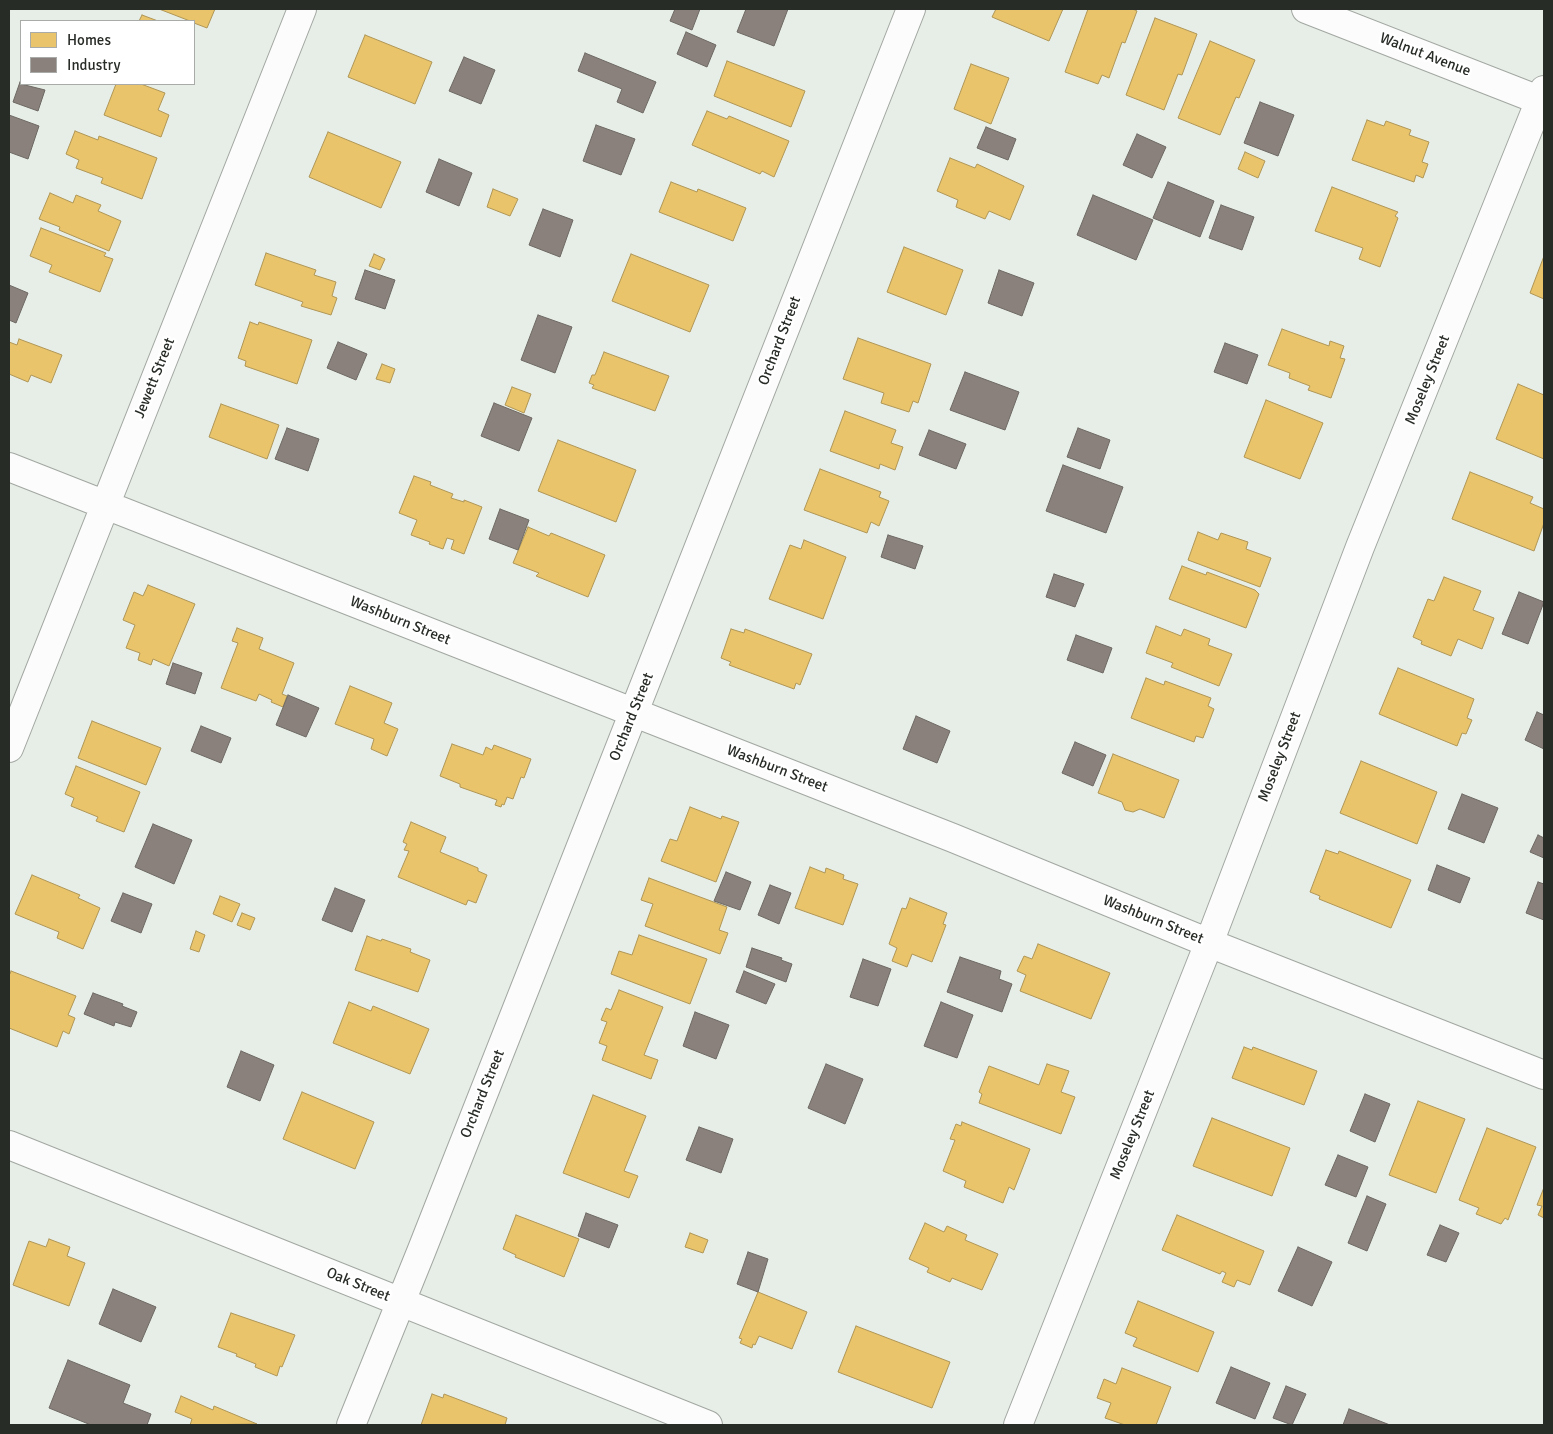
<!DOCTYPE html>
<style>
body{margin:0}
#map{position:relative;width:1553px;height:1434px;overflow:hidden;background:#e7ede7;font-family:Signika,sans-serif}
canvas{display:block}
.frame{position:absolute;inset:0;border:10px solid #282c27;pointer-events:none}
.legend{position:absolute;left:20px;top:20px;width:175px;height:65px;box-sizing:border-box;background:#fff;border:1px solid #a9aba9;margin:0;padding:6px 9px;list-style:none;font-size:15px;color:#282c27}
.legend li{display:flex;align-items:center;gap:10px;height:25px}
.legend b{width:25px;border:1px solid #a9aba9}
</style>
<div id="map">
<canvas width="1553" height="1434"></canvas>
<div class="frame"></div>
<ul class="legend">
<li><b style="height:14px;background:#e9c46a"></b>Homes</li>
<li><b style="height:14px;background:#8a817c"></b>Industry</li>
</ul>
</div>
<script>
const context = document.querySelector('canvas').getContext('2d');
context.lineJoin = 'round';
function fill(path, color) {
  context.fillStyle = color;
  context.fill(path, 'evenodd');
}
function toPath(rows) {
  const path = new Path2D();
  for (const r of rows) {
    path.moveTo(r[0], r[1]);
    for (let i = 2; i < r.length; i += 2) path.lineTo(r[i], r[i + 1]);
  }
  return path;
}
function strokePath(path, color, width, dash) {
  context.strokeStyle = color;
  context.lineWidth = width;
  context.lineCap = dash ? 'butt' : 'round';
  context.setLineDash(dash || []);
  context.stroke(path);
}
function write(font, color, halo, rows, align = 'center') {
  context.font = font + ' Signika,sans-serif';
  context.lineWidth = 5;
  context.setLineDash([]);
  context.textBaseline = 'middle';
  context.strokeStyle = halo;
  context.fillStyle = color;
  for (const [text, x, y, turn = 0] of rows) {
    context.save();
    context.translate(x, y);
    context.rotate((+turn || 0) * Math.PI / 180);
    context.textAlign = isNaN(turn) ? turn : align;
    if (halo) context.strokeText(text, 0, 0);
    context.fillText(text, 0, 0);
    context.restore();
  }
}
const homes = toPath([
 [159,9,215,9,207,28,194,23,194,21,190,21,159,9],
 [996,9,1063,9,1049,41,992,17,996,9],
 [1088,9,1133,9,1137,11,1125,43,1122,42,1109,78,1102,75,1098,84,1065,72,1088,9],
 [142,15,158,21,139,21,142,15],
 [1155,18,1197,34,1182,75,1178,74,1164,110,1126,95,1155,18],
 [365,35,432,62,415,104,348,77,365,35],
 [1210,41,1255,60,1239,98,1236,97,1220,135,1178,118,1210,41],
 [727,61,805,91,791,127,714,96,727,61],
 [971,64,1009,78,991,124,954,109,971,64],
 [116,84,141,84,165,93,158,110,169,115,161,137,104,115,116,84],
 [707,111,727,119,729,116,789,141,774,177,762,171,760,174,692,145,707,111],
 [1367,120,1384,126,1386,121,1411,130,1409,135,1429,142,1422,162,1428,164,1423,178,1416,175,1414,182,1352,160,1367,120],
 [75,131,98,140,99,136,157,158,142,199,101,183,103,178,76,168,79,160,66,154,75,131],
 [328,132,401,162,381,208,309,177,328,132],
 [1245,152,1265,161,1258,178,1238,169,1245,152],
 [950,158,975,168,977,164,1024,186,1010,220,989,211,985,219,956,207,958,200,937,191,950,158],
 [671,182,697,192,698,189,746,208,733,241,659,212,671,182],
 [1332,187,1398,212,1395,216,1398,218,1380,267,1359,259,1363,248,1315,231,1332,187],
 [493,189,518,199,510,216,487,207,493,189],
 [50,193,73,203,76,195,101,205,98,211,121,221,109,251,59,230,60,227,39,219,50,193],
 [41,228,106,253,104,256,113,259,100,292,49,272,52,265,30,256,41,228],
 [904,247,963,270,946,315,887,292,904,247],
 [266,253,316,270,314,275,336,282,332,296,337,298,331,315,301,306,303,302,255,285,266,253],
 [374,254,385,259,380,270,369,266,374,254],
 [631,254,709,285,690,332,612,301,631,254],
 [1544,256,1544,299,1530,293,1544,256],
 [250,322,258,325,259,322,312,340,297,384,245,366,246,361,238,358,250,322],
 [1282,329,1329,346,1330,341,1344,346,1340,358,1345,359,1331,398,1308,390,1310,386,1289,378,1290,373,1268,365,1282,329],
 [858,338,931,364,918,403,913,401,909,412,881,403,884,393,843,379,858,338],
 [19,339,62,355,51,383,31,375,28,382,9,374,9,342,17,345,19,339],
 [604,352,669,376,655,411,592,388,594,385,589,383,592,375,595,375,604,352],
 [382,364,395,369,390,383,376,379,382,364],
 [1518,384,1544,395,1544,459,1496,439,1518,384],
 [512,387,531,394,524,413,505,405,512,387],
 [1266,400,1323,423,1300,479,1244,457,1266,400],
 [221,404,279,425,267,459,209,437,221,404],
 [845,411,896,430,891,443,903,447,895,470,880,464,879,469,830,451,845,411],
 [558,440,636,470,616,522,538,491,558,440],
 [820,469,881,492,879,497,889,501,879,526,871,522,867,533,804,510,820,469],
 [1470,472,1533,497,1530,503,1544,509,1544,523,1534,551,1452,519,1470,472],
 [414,476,431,482,430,485,453,494,451,498,464,502,464,500,482,507,464,554,451,549,454,540,447,538,443,549,429,544,430,542,411,535,417,520,399,513,414,476],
 [528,527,549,536,551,533,605,555,588,597,536,576,539,573,513,563,528,527],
 [1198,532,1218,540,1221,533,1248,542,1246,549,1271,558,1260,587,1188,560,1198,532],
 [804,540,846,557,823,619,769,599,790,545,801,549,804,540],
 [1182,566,1206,575,1207,572,1255,590,1259,594,1246,628,1169,599,1182,566],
 [1444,577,1481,591,1473,610,1494,618,1482,649,1458,639,1451,656,1421,644,1422,641,1413,637,1428,599,1434,601,1444,577],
 [148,585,195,604,169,666,153,659,151,665,138,660,140,653,126,648,135,625,123,620,134,592,143,596,148,585],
 [1156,626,1181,636,1184,629,1210,639,1208,645,1232,654,1219,686,1171,667,1173,663,1146,653,1156,626],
 [237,628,263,638,259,649,294,663,282,694,287,696,283,707,271,702,272,700,259,694,256,701,221,688,238,643,232,641,237,628],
 [731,629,744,633,745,629,812,654,800,685,796,683,794,689,729,665,731,662,721,658,731,629],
 [1398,668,1474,699,1467,718,1472,720,1466,734,1462,733,1457,746,1379,714,1398,668],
 [1146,678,1164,685,1165,681,1211,698,1208,706,1214,709,1203,738,1196,736,1194,742,1131,718,1146,678],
 [350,686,392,703,384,723,398,729,387,756,371,749,374,739,335,724,350,686],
 [92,721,161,748,146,785,78,758,92,721],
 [452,744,483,755,486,747,492,750,494,745,531,759,524,778,521,777,513,799,507,797,504,805,502,804,501,807,495,805,497,800,460,787,460,784,440,776,452,744],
 [1113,754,1179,780,1164,818,1140,809,1133,812,1125,810,1122,802,1098,793,1113,754],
 [1361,761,1437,792,1417,844,1340,813,1361,761],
 [76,766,140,792,124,832,96,821,98,817,71,806,74,798,65,794,76,766],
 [690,807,721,819,722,816,739,822,716,882,661,861,670,839,677,841,690,807],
 [411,822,446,837,440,852,478,868,478,871,487,875,476,903,468,900,466,905,398,877,409,851,404,850,407,844,403,842,411,822],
 [1326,850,1338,854,1339,851,1411,880,1391,928,1319,899,1320,896,1310,892,1326,850],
 [810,867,825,873,826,868,844,875,843,879,858,884,843,925,795,908,810,867],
 [32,875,80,895,78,898,100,908,83,949,57,938,59,932,15,914,32,875],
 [649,878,727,907,719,930,728,933,720,954,645,926,653,904,641,900,649,878],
 [220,896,240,904,232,922,213,914,220,896],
 [910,898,947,913,943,924,946,925,932,962,912,954,907,967,892,961,897,948,889,944,902,908,906,909,910,898],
 [242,913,255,918,250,930,237,925,242,913],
 [196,931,205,935,199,952,190,949,196,931],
 [639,935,707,959,690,1004,611,974,619,951,632,955,639,935],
 [367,936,381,941,382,939,411,949,410,952,430,960,418,992,355,970,367,936],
 [1038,944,1110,973,1091,1019,1020,991,1026,975,1017,971,1024,956,1032,959,1038,944],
 [11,971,76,996,68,1015,75,1018,69,1034,63,1031,57,1047,9,1028,9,973,10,974,11,971],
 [619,990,663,1007,644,1055,658,1060,651,1079,602,1060,607,1046,599,1043,607,1022,601,1020,606,1008,611,1010,619,990],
 [349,1002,371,1011,373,1006,429,1029,410,1074,333,1043,349,1002],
 [1244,1047,1252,1050,1253,1047,1317,1071,1304,1105,1232,1078,1244,1047],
 [1047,1064,1069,1071,1061,1092,1075,1097,1061,1134,979,1103,982,1094,979,1092,989,1066,1039,1085,1047,1064],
 [302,1092,374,1122,355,1169,283,1139,302,1092],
 [593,1095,646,1116,624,1171,638,1176,629,1198,563,1173,593,1095],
 [1418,1101,1465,1119,1436,1193,1389,1175,1418,1101],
 [1212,1118,1290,1148,1272,1196,1193,1166,1212,1118],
 [962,1122,1030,1149,1014,1190,1009,1187,1003,1203,964,1187,966,1181,943,1171,955,1140,950,1139,956,1124,961,1126,962,1122],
 [1487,1128,1536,1147,1508,1220,1505,1218,1501,1224,1476,1214,1479,1208,1459,1200,1487,1128],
 [1543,1190,1544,1191,1544,1218,1538,1215,1542,1206,1537,1205,1543,1190],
 [516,1215,579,1239,564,1277,515,1257,516,1255,503,1249,516,1215],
 [1177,1215,1264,1251,1250,1285,1237,1280,1234,1287,1222,1282,1226,1273,1222,1271,1220,1274,1162,1250,1177,1215],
 [925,1223,944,1232,947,1226,967,1235,965,1240,998,1254,982,1290,952,1278,950,1282,927,1272,929,1268,909,1259,925,1223],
 [690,1233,708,1240,703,1253,685,1247,690,1233],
 [49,1239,70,1247,67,1256,85,1263,69,1306,13,1285,29,1241,46,1247,49,1239],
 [758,1292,807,1312,792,1349,759,1336,755,1345,753,1344,752,1348,740,1343,742,1339,739,1338,758,1292],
 [1138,1301,1214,1332,1198,1372,1133,1346,1137,1338,1125,1333,1138,1301],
 [231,1313,295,1335,282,1367,280,1366,277,1376,255,1367,256,1364,236,1356,237,1354,218,1347,231,1313],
 [856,1326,950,1362,932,1408,838,1372,856,1326],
 [1122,1368,1171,1387,1156,1425,1125,1425,1105,1418,1111,1403,1097,1398,1104,1379,1116,1384,1122,1368],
 [432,1394,443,1398,444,1394,507,1418,505,1425,421,1425,432,1394],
 [181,1396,213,1410,214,1406,257,1424,190,1425,192,1419,175,1412,181,1396]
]);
fill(homes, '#e9c46a');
strokePath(homes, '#af9656', 1);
const industry = toPath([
 [675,9,700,9,692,30,670,21,675,9],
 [746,9,788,9,774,46,737,32,746,9],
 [686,32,716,45,707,67,677,54,686,32],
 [585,53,656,82,643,113,617,102,622,89,578,71,585,53],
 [464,57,495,70,481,104,449,91,464,57],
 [20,82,21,84,45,90,38,111,13,102,20,82],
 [1260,102,1294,115,1278,156,1244,143,1260,102],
 [9,115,39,126,28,159,9,152,9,115],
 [596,125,635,139,621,175,583,161,596,125],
 [986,127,1016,139,1008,160,977,148,986,127],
 [1137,134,1166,147,1152,178,1123,165,1137,134],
 [439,159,472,173,459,206,426,192,439,159],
 [1168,182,1214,201,1200,237,1153,218,1168,182],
 [1093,195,1153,220,1136,260,1077,235,1093,195],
 [1221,205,1254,217,1242,250,1209,238,1221,205],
 [543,209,573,220,560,257,529,245,543,209],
 [365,270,395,280,385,309,355,299,365,270],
 [999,270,1034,283,1022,316,988,303,999,270],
 [9,285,28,293,16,323,9,320,9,285],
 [538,315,572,327,555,373,521,360,538,315],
 [338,342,367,354,356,380,327,368,338,342],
 [1225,343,1258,355,1247,384,1214,372,1225,343],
 [965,372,1019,392,1005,430,950,410,965,372],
 [494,403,532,418,519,451,481,436,494,403],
 [287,428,319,439,308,471,275,459,287,428],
 [1078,428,1110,440,1100,469,1067,457,1078,428],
 [929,430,966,444,956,469,919,455,929,430],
 [1063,465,1123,487,1106,533,1046,511,1063,465],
 [500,509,529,520,518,550,489,539,500,509],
 [888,535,923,546,915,569,881,557,888,535],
 [1054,574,1084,584,1075,607,1046,597,1054,574],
 [1519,592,1544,602,1528,644,1502,634,1519,592],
 [1076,635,1112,648,1103,673,1067,660,1076,635],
 [173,663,202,673,195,694,166,684,173,663],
 [288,695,319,708,306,737,276,725,288,695],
 [1537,712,1544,715,1544,749,1525,740,1537,712],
 [916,716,950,731,937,763,903,749,916,716],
 [201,726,231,738,221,763,191,751,201,726],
 [1075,742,1106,755,1093,786,1062,773,1075,742],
 [1462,794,1498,808,1484,843,1448,829,1462,794],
 [153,824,192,840,174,884,135,867,153,824],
 [1538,835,1544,838,1544,858,1530,852,1538,835],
 [1437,865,1470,878,1460,903,1428,890,1437,865],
 [726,872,751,882,740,910,714,901,726,872],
 [1538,882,1544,884,1544,920,1526,913,1538,882],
 [770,885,791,893,779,924,758,915,770,885],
 [335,888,365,900,352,932,322,920,335,888],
 [123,893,152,904,141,933,111,921,123,893],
 [752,948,782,958,781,960,792,964,786,982,746,967,752,948],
 [960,957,1001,971,999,979,1012,984,1002,1012,947,992,960,957],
 [863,959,891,969,878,1006,850,997,863,959],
 [744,971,775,984,766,1004,736,992,744,971],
 [93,993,123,1004,122,1006,137,1012,131,1027,115,1022,114,1026,84,1014,93,993],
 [941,1002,973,1015,957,1058,924,1046,941,1002],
 [695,1012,729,1025,716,1059,683,1046,695,1012],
 [241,1051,274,1065,260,1101,227,1087,241,1051],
 [826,1064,863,1079,845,1124,808,1108,826,1064],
 [1365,1094,1390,1104,1375,1142,1350,1131,1365,1094],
 [699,1127,733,1139,721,1173,686,1160,699,1127],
 [1338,1155,1368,1167,1356,1197,1325,1185,1338,1155],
 [1367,1196,1386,1204,1367,1251,1348,1243,1367,1196],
 [586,1213,618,1225,609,1248,578,1236,586,1213],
 [1440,1225,1459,1233,1446,1262,1427,1255,1440,1225],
 [1298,1247,1332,1262,1312,1306,1278,1291,1298,1247],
 [748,1252,768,1259,758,1292,737,1284,748,1252],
 [113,1289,156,1307,141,1342,99,1324,113,1289],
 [68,1360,130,1385,123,1403,151,1414,147,1425,91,1425,49,1408,68,1360],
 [1231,1367,1270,1383,1255,1419,1216,1403,1231,1367],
 [1286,1386,1306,1394,1292,1425,1273,1418,1286,1386],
 [1349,1409,1390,1425,1343,1425,1349,1409]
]);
fill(industry, '#8a817c');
strokePath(industry, '#6d6862', 1);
const minor = toPath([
 [1306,9,1544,102],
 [9,467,953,838,1209,943,1544,1075],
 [9,748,302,9],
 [9,1145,708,1425],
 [351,1425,421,1252,911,9],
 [1018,1425,1209,943,1360,547,1544,90]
]);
strokePath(minor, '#a2a7a2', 30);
strokePath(minor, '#fbfcfb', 28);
write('15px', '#282c27', '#fff', [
 ["Walnut Avenue",1425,55,21],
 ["Orchard Street",780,341,-69],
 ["Jewett Street",155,378,-68],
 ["Moseley Street",1428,380,-68],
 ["Washburn Street",400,621,22],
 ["Orchard Street",632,717,-68],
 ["Moseley Street",1280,757,-69],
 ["Washburn Street",777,769,21],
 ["Washburn Street",1153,920,22],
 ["Orchard Street",483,1094,-68],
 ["Moseley Street",1133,1135,-68],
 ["Oak Street",358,1285,22]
]);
</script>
